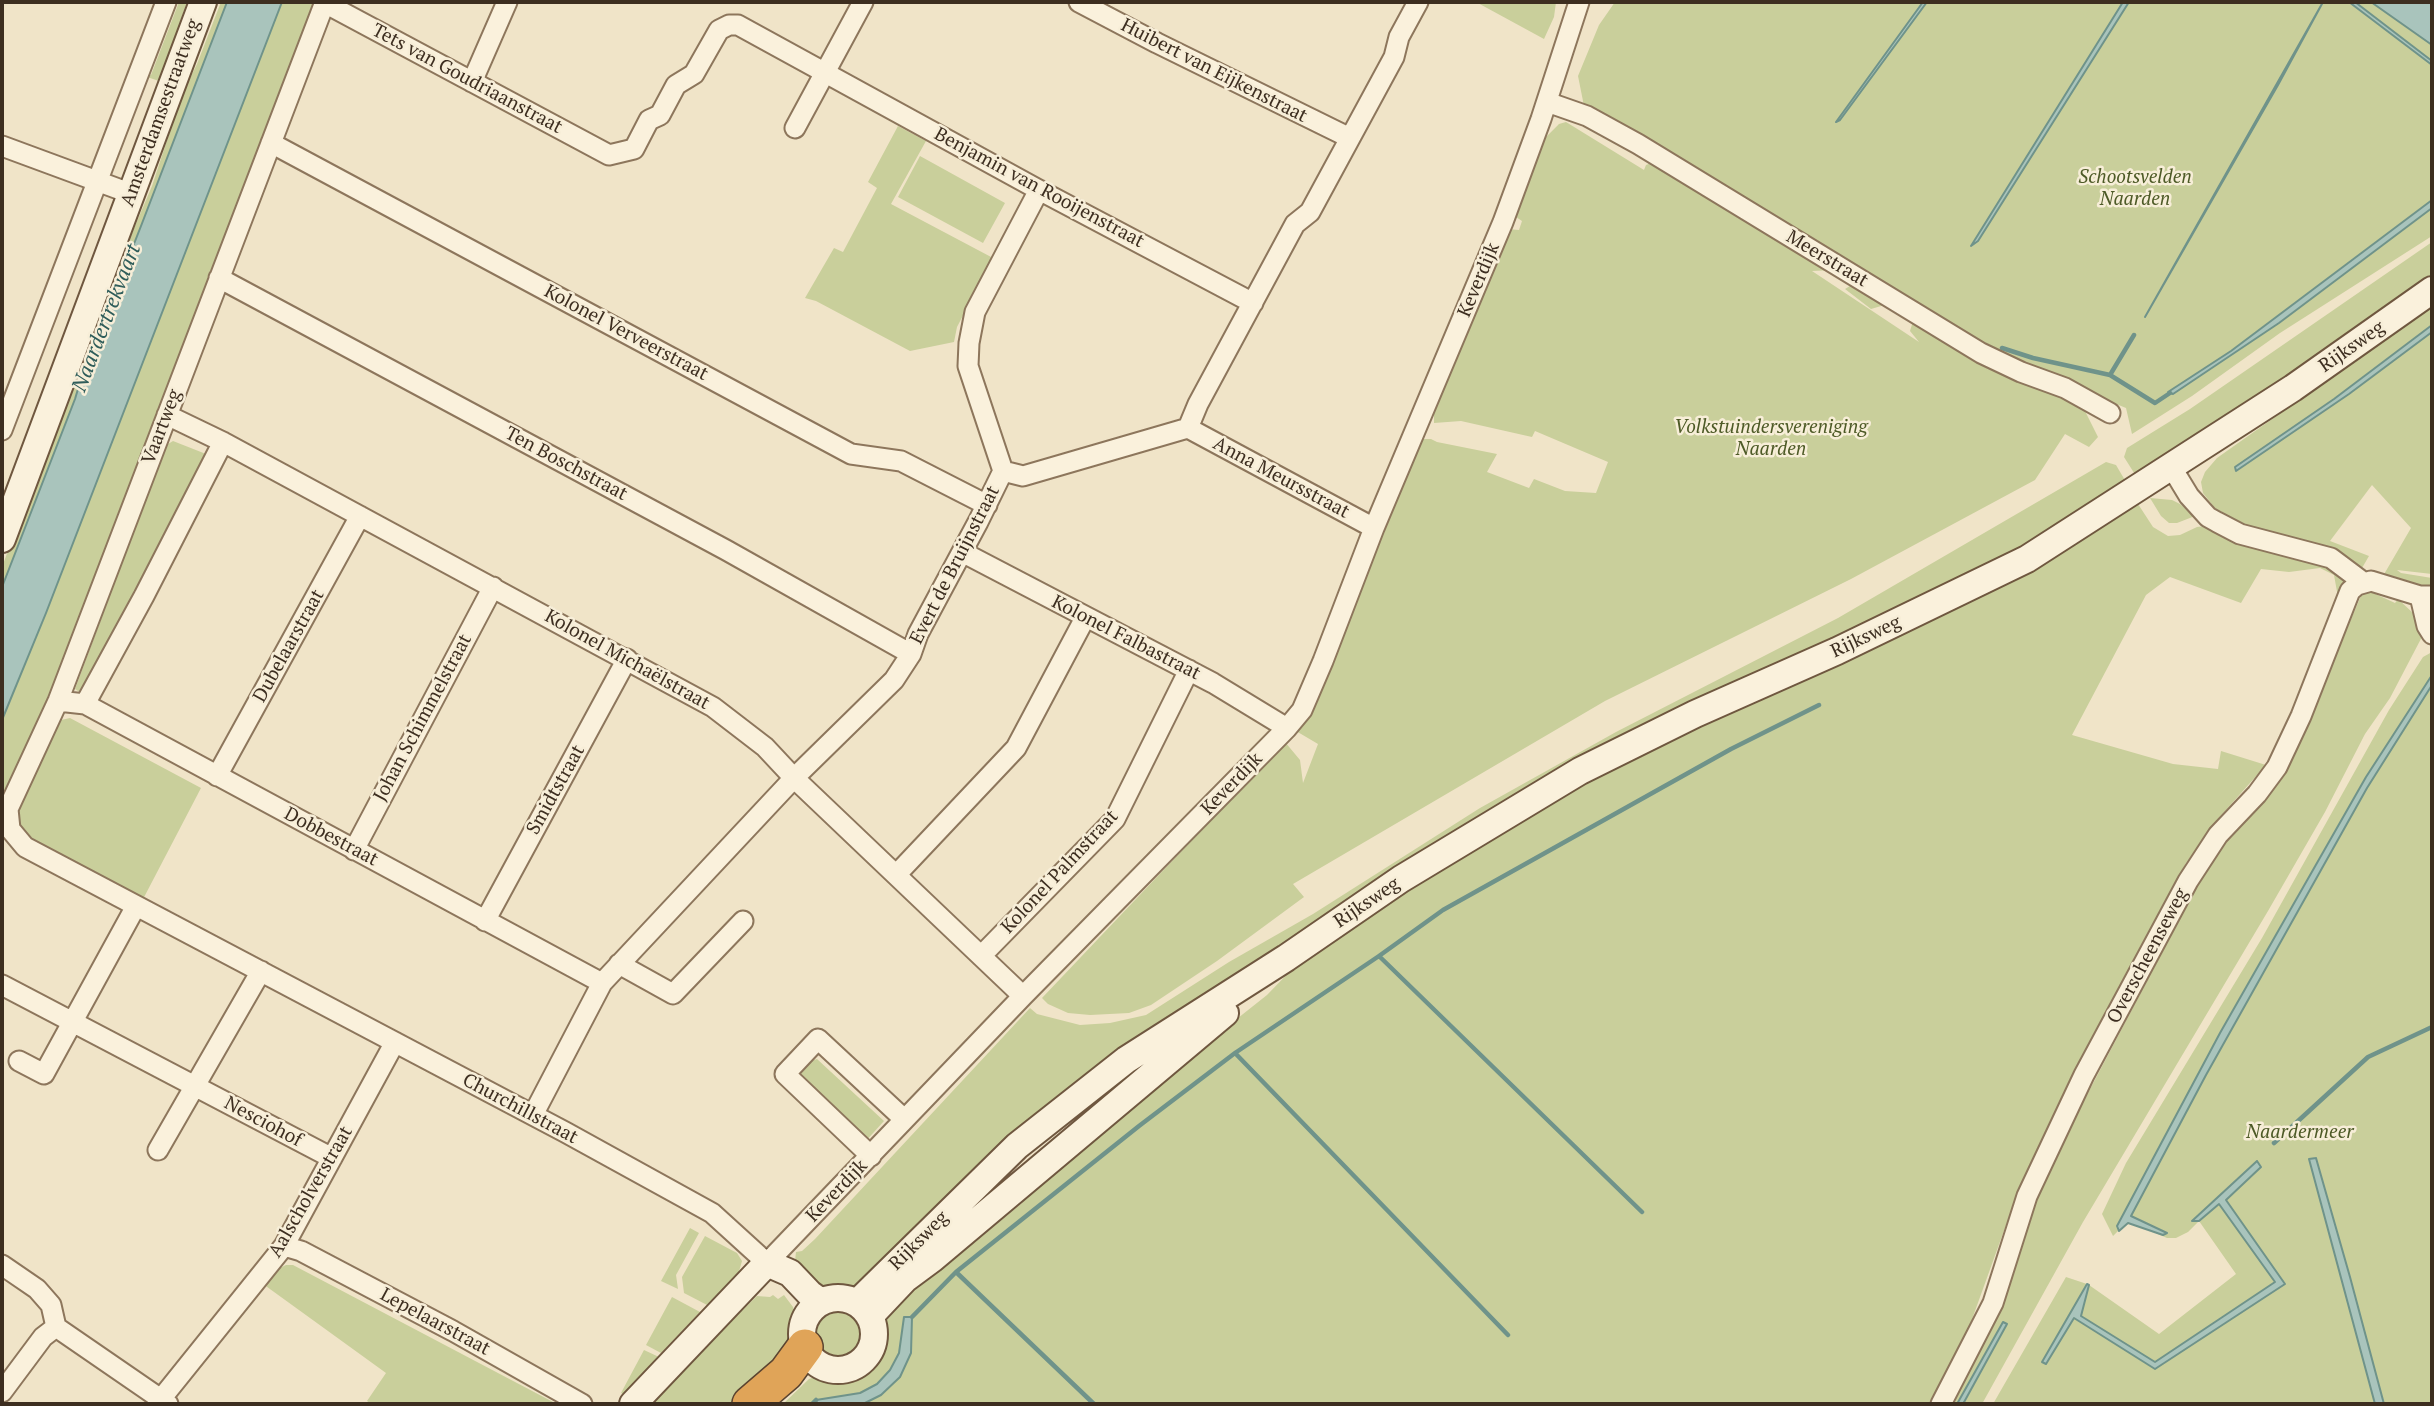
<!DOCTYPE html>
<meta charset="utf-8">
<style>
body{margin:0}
#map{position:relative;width:2434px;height:1406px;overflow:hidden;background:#f0e4c8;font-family:"PT Serif",serif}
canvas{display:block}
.frame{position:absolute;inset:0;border:4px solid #3d2e20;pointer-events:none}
</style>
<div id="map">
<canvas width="2434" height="1406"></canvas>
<div class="frame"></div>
</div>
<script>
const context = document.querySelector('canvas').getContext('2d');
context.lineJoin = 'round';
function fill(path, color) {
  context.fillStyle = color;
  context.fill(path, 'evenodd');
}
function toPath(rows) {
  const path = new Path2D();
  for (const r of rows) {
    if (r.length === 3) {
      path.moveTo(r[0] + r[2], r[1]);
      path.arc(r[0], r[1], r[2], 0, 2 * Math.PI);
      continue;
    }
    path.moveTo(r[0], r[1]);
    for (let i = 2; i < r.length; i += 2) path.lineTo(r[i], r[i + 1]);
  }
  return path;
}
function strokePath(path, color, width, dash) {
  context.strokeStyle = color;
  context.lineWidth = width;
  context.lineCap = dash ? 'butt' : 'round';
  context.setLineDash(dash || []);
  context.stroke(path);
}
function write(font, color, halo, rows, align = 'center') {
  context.font = font + ' "PT Serif",serif';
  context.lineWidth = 5;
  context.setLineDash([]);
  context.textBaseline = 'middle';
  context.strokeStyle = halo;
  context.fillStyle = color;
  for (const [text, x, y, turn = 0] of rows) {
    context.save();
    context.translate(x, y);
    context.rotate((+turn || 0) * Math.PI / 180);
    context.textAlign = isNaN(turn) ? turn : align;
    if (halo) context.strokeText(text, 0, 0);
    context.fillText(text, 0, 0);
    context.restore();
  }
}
fill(toPath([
 [179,2,187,2,159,81,147,77,148,74,151,75],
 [221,2,227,2,141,226,92,351,80,373,82,379,75,399,2,587,2,567,28,497,42,469,115,273,152,186,183,92,197,64],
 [282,2,316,2,54,696,2,805,2,720,46,613],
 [1476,2,1556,2,1554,17,1544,39],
 [1615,2,2371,2,2432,45,2432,200,2231,351,2169,392,2173,394,2279,323,2432,208,2432,236,2280,333,2192,396,2132,434,2126,408,2009,360,1888,304,1871,309,1845,289,1863,278,1585,111,1578,76,1599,25],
 [1566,122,1644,170,1646,165,1651,163,1834,270,1812,271,1919,342,1910,331,1914,318,2082,405,2098,437,2089,447,2065,434,2035,480,1851,579,1605,701,1293,884,1304,897,1217,961,1151,1005,1129,1013,1090,1015,1068,1013,1048,1004,1042,998,1285,742,1300,760,1303,783,1318,744,1296,731,1318,691,1422,439,1431,439,1437,442,1497,454,1487,472,1529,488,1534,479,1565,491,1596,493,1608,462,1535,431,1532,437,1461,421,1434,423,1434,411,1507,229,1519,230,1522,221,1513,215,1533,165,1545,138,1559,124],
 [898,126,926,141,891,204,993,258,957,327,954,342,910,351,816,301,805,298,834,248,843,252,877,188,868,182],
 [920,156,1005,203,983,243,898,197],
 [2432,242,2432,275,2395,299,2206,433,2136,476,2124,457,2127,448,2190,409],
 [2432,300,2432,325,2334,399,2235,468,2236,471,2349,394,2432,332,2432,574,2397,570,2401,573,2432,578,2432,590,2383,576,2411,528,2372,485,2330,541,2369,556,2362,568,2346,559,2248,529,2222,515,2214,507,2203,493,2201,482,2205,472,2217,458,2340,371],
 [173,441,206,454,85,689,81,693,75,689,148,493,168,444],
 [2106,462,2116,465,2126,482,2060,529,1927,596,1288,945,852,1291,822,1289,795,1261,796,1252,802,1251,815,1239,1030,1008,1037,1014,1080,1025,1110,1023,1146,1015,1229,962,1313,914,1480,808,1616,732,1838,618],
 [2150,498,2172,500,2180,504,2195,516,2177,523,2169,523,2161,516],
 [2138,504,2153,527,2168,536,2180,535,2197,527,2205,526,2329,565,2346,577,2338,597,2334,575,2320,568,2289,572,2261,569,2241,603,2170,577,2146,595,2072,735,2173,764,2218,769,2221,751,2266,765,2217,820,2186,863,2019,1189,1962,1347,1932,1404,861,1404,865,1403,911,1353,911,1317,904,1318,899,1353,890,1370,877,1384,860,1393,816,1400,817,1404,783,1404,809,1379,821,1375,849,1375,858,1373,870,1363,879,1348,881,1320,941,1261,959,1255,1022,1203,1044,1172,1267,995,1301,960,1383,904,1499,831,1647,748,2023,572],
 [2363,591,2369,591,2395,603,2398,599,2413,613,2424,633,2390,698,2365,734,2325,812,2268,911,2083,1222,1982,1404,1963,1404,1995,1346,1958,1404,1948,1404,2031,1201,2213,856,2268,792,2294,753],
 [2432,652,2432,1404,1993,1404,2066,1277,2087,1284,2083,1291,2087,1293,2089,1285,2159,1334,2236,1274,2199,1221,2188,1232,2176,1238,2167,1238,2123,1219,2119,1230,2113,1236,2102,1214,2126,1163,2262,938,2389,710,2423,657],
 [70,718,201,788,141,903,36,847,16,822,17,811,61,720],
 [817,1059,884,1121,864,1143,803,1084,801,1073,809,1062],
 [690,1228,699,1233,676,1275,678,1289,661,1281],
 [705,1236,737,1253,742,1261,738,1275,709,1306,684,1293,682,1277],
 [286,1265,293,1265,553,1402,551,1404,371,1404,367,1401,386,1373,263,1284,278,1269],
 [773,1295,778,1299,784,1295,793,1307,796,1317,795,1336,744,1404,645,1404,757,1296,770,1297],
 [672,1297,700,1312,661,1353,646,1345],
 [839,1334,26],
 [644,1350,659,1357,623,1394,621,1393]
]), '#c9cf9b');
const water = toPath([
 [227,2,282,2,46,613,2,720,2,587,75,399,81,379,80,374,92,351,141,226,227,2],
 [1923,2,1927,2,1840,120,1836,122,1923,2],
 [2123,2,2129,2,1978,241,1971,246,2123,2],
 [2323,2,2278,85,2145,317,2323,2],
 [2349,2,2355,2,2432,61,2432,65,2349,2],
 [2371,2,2432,2,2432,45,2371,2],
 [2432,200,2432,208,2279,323,2173,394,2168,392,2231,351,2432,200],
 [2432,325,2432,332,2349,394,2236,471,2235,467,2334,399,2432,325],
 [2432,675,2432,685,2367,788,2206,1075,2131,1216,2167,1233,2163,1235,2128,1223,2119,1231,2117,1226,2220,1033,2366,777,2432,675],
 [2316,1158,2350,1277,2384,1404,2375,1404,2309,1159,2316,1158],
 [2257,1161,2261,1167,2226,1200,2285,1284,2155,1369,2074,1318,2046,1364,2042,1362,2087,1284,2089,1285,2081,1316,2155,1362,2275,1282,2219,1204,2199,1221,2192,1221,2257,1161],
 [904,1317,912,1317,911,1353,900,1377,881,1395,865,1403,817,1404,816,1400,860,1393,877,1384,890,1370,899,1353,904,1317],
 [2003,1322,2007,1324,1963,1404,1957,1404,2003,1322]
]);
fill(water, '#a9c4bc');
strokePath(water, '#6f938a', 2);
strokePath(toPath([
 [2002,348,2033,358,2110,375,2155,403,2170,393],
 [2110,375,2134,335],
 [1235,1053,1508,1335],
 [2274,1143,2368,1057,2432,1027],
 [1642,1212,1379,956,1443,910,1731,749,1819,705],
 [956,1272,1094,1404],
 [912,1317,956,1272,1139,1126,1235,1053,1379,956],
 [812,1404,816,1400]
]), '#6f938a', 4.5);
const street = toPath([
 [325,2,58,701,8,809,10,829,25,847,565,1132,712,1213,767,1263,1023,996,1287,728,1302,710,1323,661,1374,528,1503,222,1541,119,1579,2],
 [1079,2,1157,43,1350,138],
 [325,3,609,155,634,149,649,120,660,115,676,85,694,74,719,30,729,25,738,25,1039,190,1253,303],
 [472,82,507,2],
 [1547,102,1587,116,1638,144,1981,353,2021,372,2065,388,2110,413],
 [795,128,863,2],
 [271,143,851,454,901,461,987,505],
 [2,146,132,194],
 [219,278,726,550,911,654],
 [167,415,223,442,713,707,765,747,794,778,1023,996],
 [1188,428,1198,404,1295,224,1310,212,1394,57,1399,37,1418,2],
 [1188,428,1374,528],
 [2,430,166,2],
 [2172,468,2189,496,2208,517,2217,522,2240,534,2331,558,2363,582],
 [1003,471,968,366,969,343,975,312,1039,190],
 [962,552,1213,683,1287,728],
 [2420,596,2427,626,2432,634],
 [58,701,85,704,602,983],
 [85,704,144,596,223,442],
 [217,776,360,516],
 [354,850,493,587],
 [896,875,1016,748,1085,618],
 [485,921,627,659],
 [981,956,1115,819,1189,670],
 [619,964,673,994,743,921],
 [2,985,332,1158],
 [19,1061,44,1074,136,906],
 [533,1115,602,983,794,778,894,680,911,654,918,634,978,522,1003,471,1023,476,1188,428],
 [158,1150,261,971],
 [871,1156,785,1074,818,1039,904,1119],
 [284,1246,301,1251,453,1331,582,1404],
 [2,1265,37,1289,51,1305,56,1327,168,1404],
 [2,1392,43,1337,56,1327],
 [161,1399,284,1246,395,1042],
 [1941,1404,1993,1303,2027,1196,2084,1075,2188,881,2218,835,2257,794,2277,767,2301,716,2350,591,2357,585,2371,581,2420,596,2432,596]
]);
const secondary = toPath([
 [2,539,203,2],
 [767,1263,790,1273,810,1294,821,1302],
 [838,1334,36],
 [857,1303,1017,1146,1126,1060,1286,958,1401,879,1580,771,1695,714,1837,651,2027,559,2293,388,2432,290],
 [870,1316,905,1279,932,1259,1225,1013],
 [633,1404,767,1263]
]);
const highway = toPath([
 [750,1404,786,1373,805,1347]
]);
strokePath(street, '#8d765c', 23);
strokePath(secondary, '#6f573f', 30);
strokePath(highway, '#5b4430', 38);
strokePath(street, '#faf1dc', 19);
strokePath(secondary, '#faf1dc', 26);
strokePath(highway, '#e0a458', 35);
write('19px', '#3d2e20', '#f7eed8', [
 ["Huibert van Eijkenstraat",1214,71,27],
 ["Tets van Goudriaanstraat",467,79,28],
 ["Amsterdamsestraatweg",161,113,-70],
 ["Benjamin van Rooijenstraat",1039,188,28],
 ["Meerstraat",1827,259,31],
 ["Keverdijk",1479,280,-67],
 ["Kolonel Verveerstraat",626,333,28],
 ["Rijksweg",2352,347,-35],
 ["Vaartweg",162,427,-69],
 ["Ten Boschstraat",566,464,28],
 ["Anna Meursstraat",1281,478,28],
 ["Evert de Bruijnstraat",955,565,-63],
 ["Rijksweg",1866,637,-25],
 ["Kolonel Falbastraat",1126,638,27],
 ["Dubelaarstraat",289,646,-61],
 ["Kolonel Michaëlstraat",627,660,29],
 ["Johan Schimmelstraat",423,718,-62],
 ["Keverdijk",1232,784,-46],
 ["Smidtstraat",556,790,-61],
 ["Dobbestraat",331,837,28],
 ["Kolonel Palmstraat",1060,872,-47],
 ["Rijksweg",1367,903,-34],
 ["Overscheenseweg",2148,956,-62],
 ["Churchillstraat",520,1109,28],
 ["Nesciohof",263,1122,28],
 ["Keverdijk",837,1191,-46],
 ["Aalscholverstraat",311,1192,-60],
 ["Rijksweg",919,1241,-45],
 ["Lepelaarstraat",435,1322,28]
]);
write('italic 19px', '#4d5a26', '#f7eed8', [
 ["Schootsvelden",2135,178],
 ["Naarden",2135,200],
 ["Volkstuindersvereniging",1771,428],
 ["Naarden",1771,450],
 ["Naardermeer",2300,1133]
]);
write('italic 21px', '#2f5d5a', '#f7eed8', [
 ["Naardertrekvaart",107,318,-69]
]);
</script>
